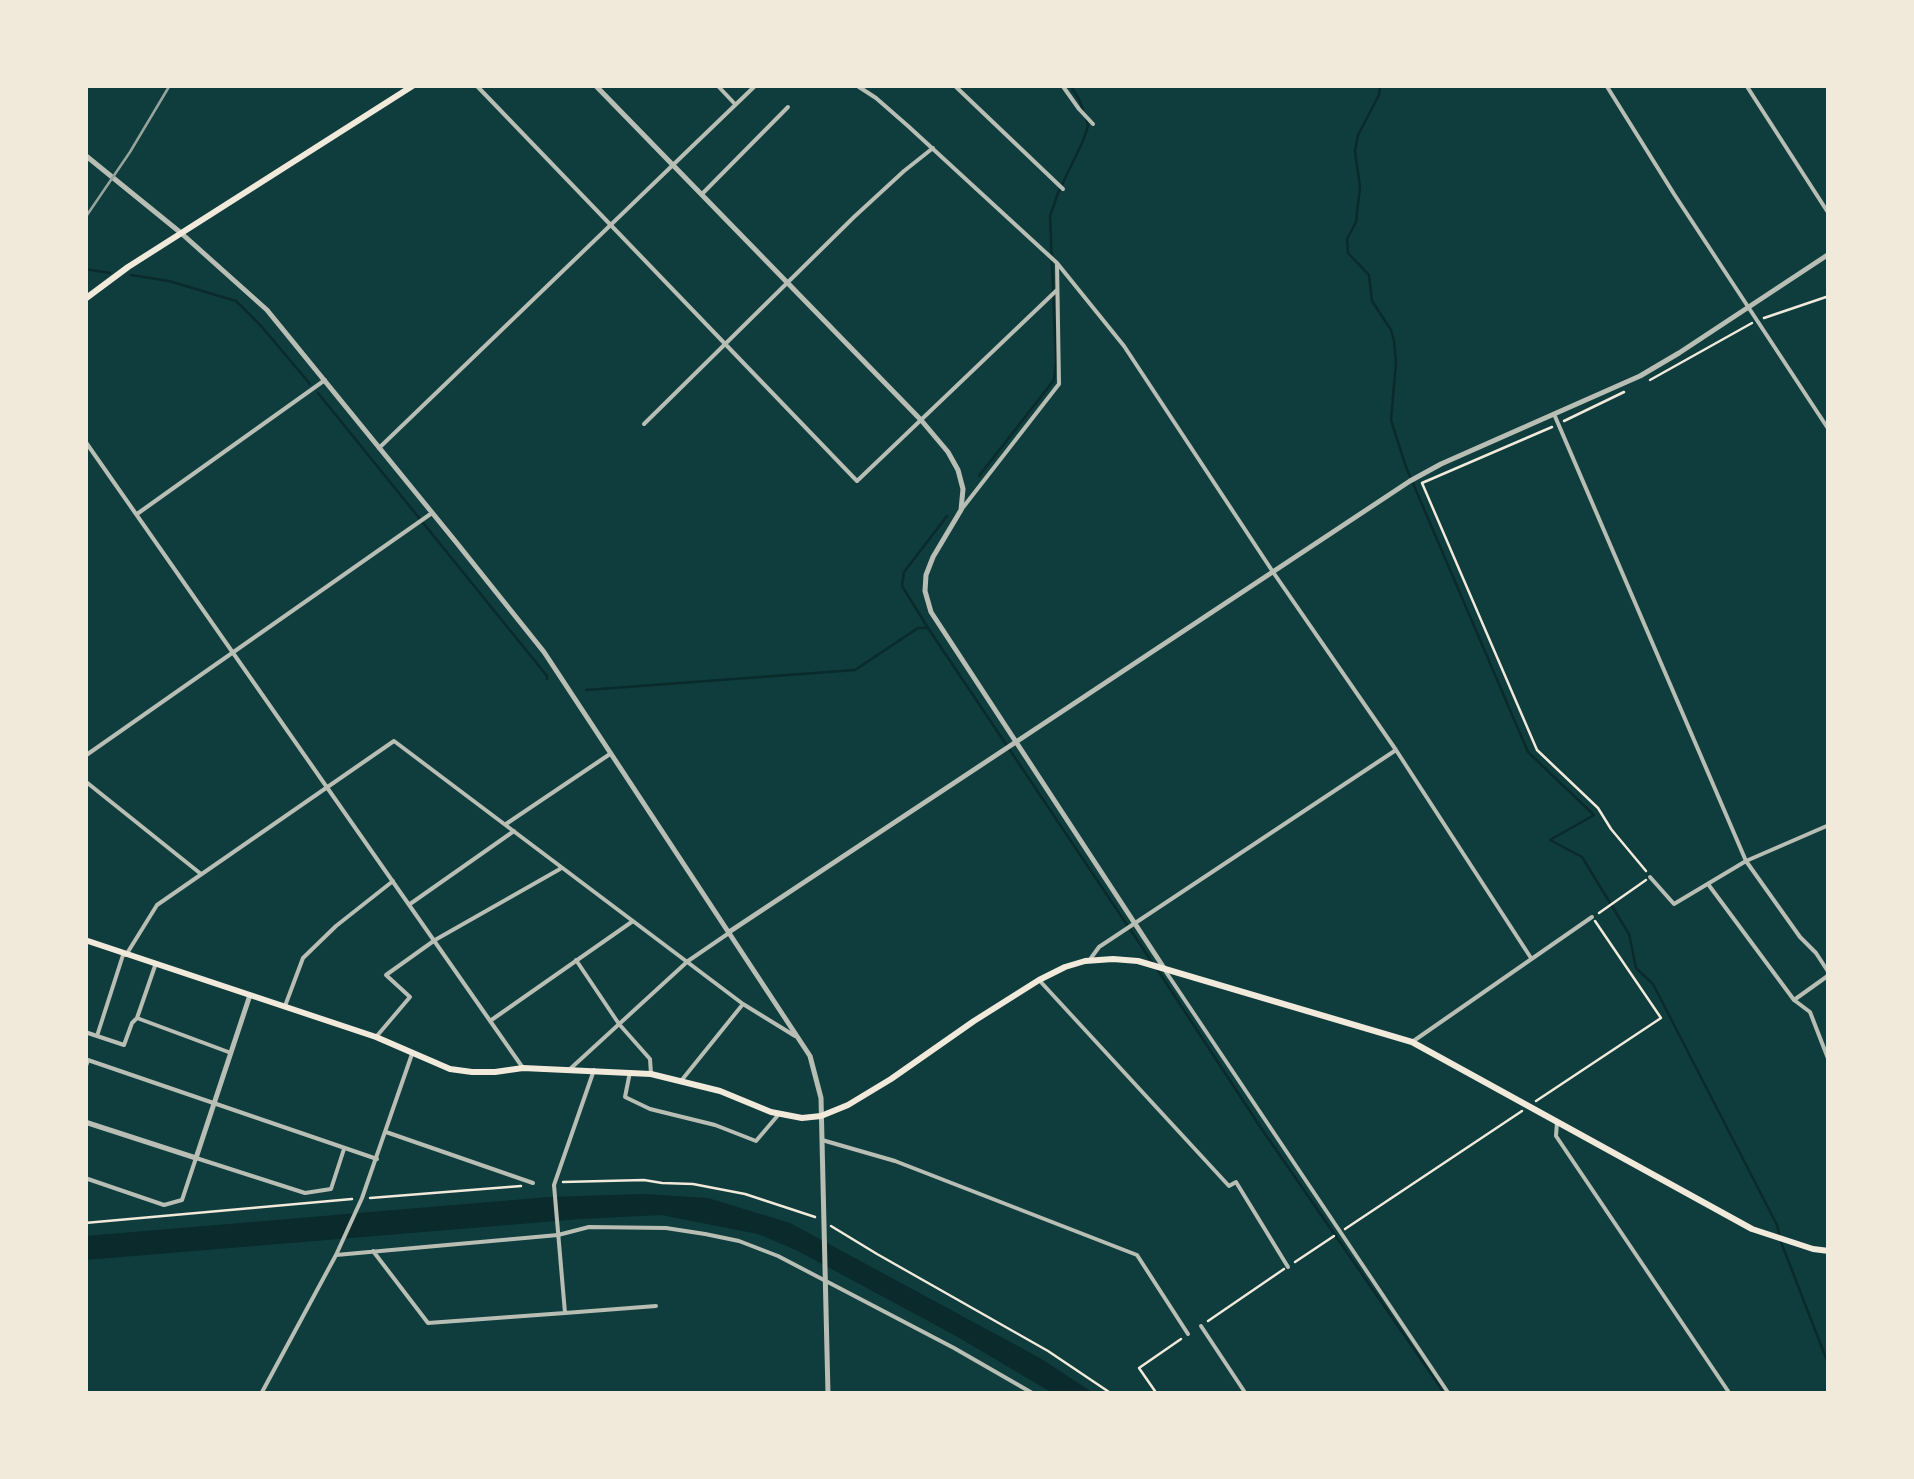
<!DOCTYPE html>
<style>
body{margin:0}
#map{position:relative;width:1914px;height:1479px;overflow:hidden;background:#0f3d3e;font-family:Inter,sans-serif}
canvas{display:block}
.frame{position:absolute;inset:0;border:88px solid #f1e9da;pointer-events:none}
</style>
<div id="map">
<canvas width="1914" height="1479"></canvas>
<div class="frame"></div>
</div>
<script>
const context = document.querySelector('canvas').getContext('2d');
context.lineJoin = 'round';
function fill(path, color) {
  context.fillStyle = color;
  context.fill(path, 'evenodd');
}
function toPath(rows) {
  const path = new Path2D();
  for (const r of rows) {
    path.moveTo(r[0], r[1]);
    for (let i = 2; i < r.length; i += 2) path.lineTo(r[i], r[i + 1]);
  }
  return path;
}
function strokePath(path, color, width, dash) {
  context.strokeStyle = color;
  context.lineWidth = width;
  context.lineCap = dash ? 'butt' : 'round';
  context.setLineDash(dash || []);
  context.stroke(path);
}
fill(toPath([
 [643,1194,708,1198,790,1223,1040,1358,1095,1394,1054,1394,956,1336,798,1251,758,1234,661,1215,581,1219,85,1260,85,1236,549,1197]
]), '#0a2a2b');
strokePath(toPath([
 [1070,85,1080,101,1083,110],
 [1380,85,1379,95,1358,135,1355,151,1360,187,1356,222,1347,239,1348,253,1369,275,1372,301,1391,330,1394,341,1396,363,1391,420,1406,467,1528,752,1594,815,1550,840],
 [85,269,110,273],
 [131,275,169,281,236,301,262,327,310,384],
 [318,393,547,676,547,679],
 [979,476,1054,380,1056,362,1050,216,1058,193,1083,141,1088,126,1086,118],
 [928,628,902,586,904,572,947,516],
 [586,690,855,670,918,628,928,628,1152,962],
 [1552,841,1582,857,1629,934,1636,968,1653,984,1777,1225,1779,1234],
 [1157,969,1261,1128,1445,1394],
 [1781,1242,1829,1366]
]), '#0a2a2b', 2.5);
strokePath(toPath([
 [1764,318,1829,296],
 [1650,380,1752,323],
 [1564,421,1624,392],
 [1552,427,1422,483,1537,750,1598,808,1611,829,1646,871],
 [1599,913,1646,880],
 [1536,1101,1661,1018,1595,921],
 [563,1182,644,1180,662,1183,693,1184,745,1194,815,1217],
 [370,1198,521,1186],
 [85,1223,352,1199],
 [831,1226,877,1254,1048,1351,1112,1394],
 [1345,1229,1522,1111],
 [1295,1262,1334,1236],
 [1208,1321,1284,1269],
 [1157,1394,1139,1368,1181,1339]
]), '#f1e9da', 2.5);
strokePath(toPath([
 [476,85,857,481,1057,290],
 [717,85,734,103],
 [856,85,876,98,908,126,1057,263,1124,346,1273,572,1396,750,1531,958],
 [954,85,1063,189],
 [1062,85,1079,109,1093,124],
 [1606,85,1674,194,1829,430],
 [1746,85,1829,214],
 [702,194,788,107],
 [1554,414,1746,861,1800,937,1816,953,1829,973],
 [644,424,854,217,904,171,933,148],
 [85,441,523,1068],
 [379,448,756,85],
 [961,510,1059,384,1057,263],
 [137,514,325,380],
 [85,756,432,513],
 [85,781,201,874],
 [506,824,610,754],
 [1650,877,1674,904,1746,861,1829,825],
 [1708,884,1794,1000,1810,1012,1829,1061],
 [410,904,514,831],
 [126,955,157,905,394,741,743,1004,795,1036],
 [1091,958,1099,947,1396,750],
 [576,960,619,1024,650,1059,651,1074],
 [156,963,137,1018,231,1053],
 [1166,972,1449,1394],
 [1039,980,1229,1186,1236,1182,1288,1267],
 [1794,1000,1829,975],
 [285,1006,303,958,336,926,393,881],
 [490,1021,633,921],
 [85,1032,124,1045,132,1023,136,1019],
 [97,1036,123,955],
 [376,1037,410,997,386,975,435,940,560,869],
 [1412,1042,1592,917],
 [85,1059,377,1159],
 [85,1069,88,1060],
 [570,1069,688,961,729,933],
 [630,1072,625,1097,650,1109,715,1125,756,1141,779,1114],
 [681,1081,743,1004],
 [1557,1122,1556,1136,1730,1394],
 [386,1132,533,1183],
 [822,1140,895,1161,1137,1255,1188,1334],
 [85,1178,164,1205,182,1200,196,1158,305,1193,331,1189,344,1149],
 [373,1251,428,1323,565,1313,554,1185,594,1070],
 [336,1255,558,1235,589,1227,666,1228,705,1234,739,1241,778,1256,954,1348,1034,1394],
 [565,1313,656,1306],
 [1201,1326,1246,1394],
 [261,1394,336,1255,362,1198,412,1054]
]), '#b8beb3', 4);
strokePath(toPath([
 [595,85,921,420,948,452,958,470,963,489,961,510,933,557,926,575,925,591,931,612,1164,968],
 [85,155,181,233,267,310,456,542,544,652,810,1056,821,1098,828,1394],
 [729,932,1410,481,1441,464,1640,376,1679,353,1829,254],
 [85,1122,196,1158,250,995]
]), '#b8beb3', 5);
strokePath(toPath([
 [85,299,128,267,414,85]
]), '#f1e9da', 6);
strokePath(toPath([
 [85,940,376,1037,450,1069,472,1072,495,1072,523,1068,651,1074,720,1091,771,1112,802,1118,821,1116,848,1105,891,1079,974,1021,1039,980,1065,967,1085,961,1113,959,1138,961,1412,1042,1752,1229,1813,1249,1829,1251]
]), '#f1e9da', 6);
strokePath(toPath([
 [85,218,130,152,170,85]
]), '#97a49c', 2.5);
</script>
